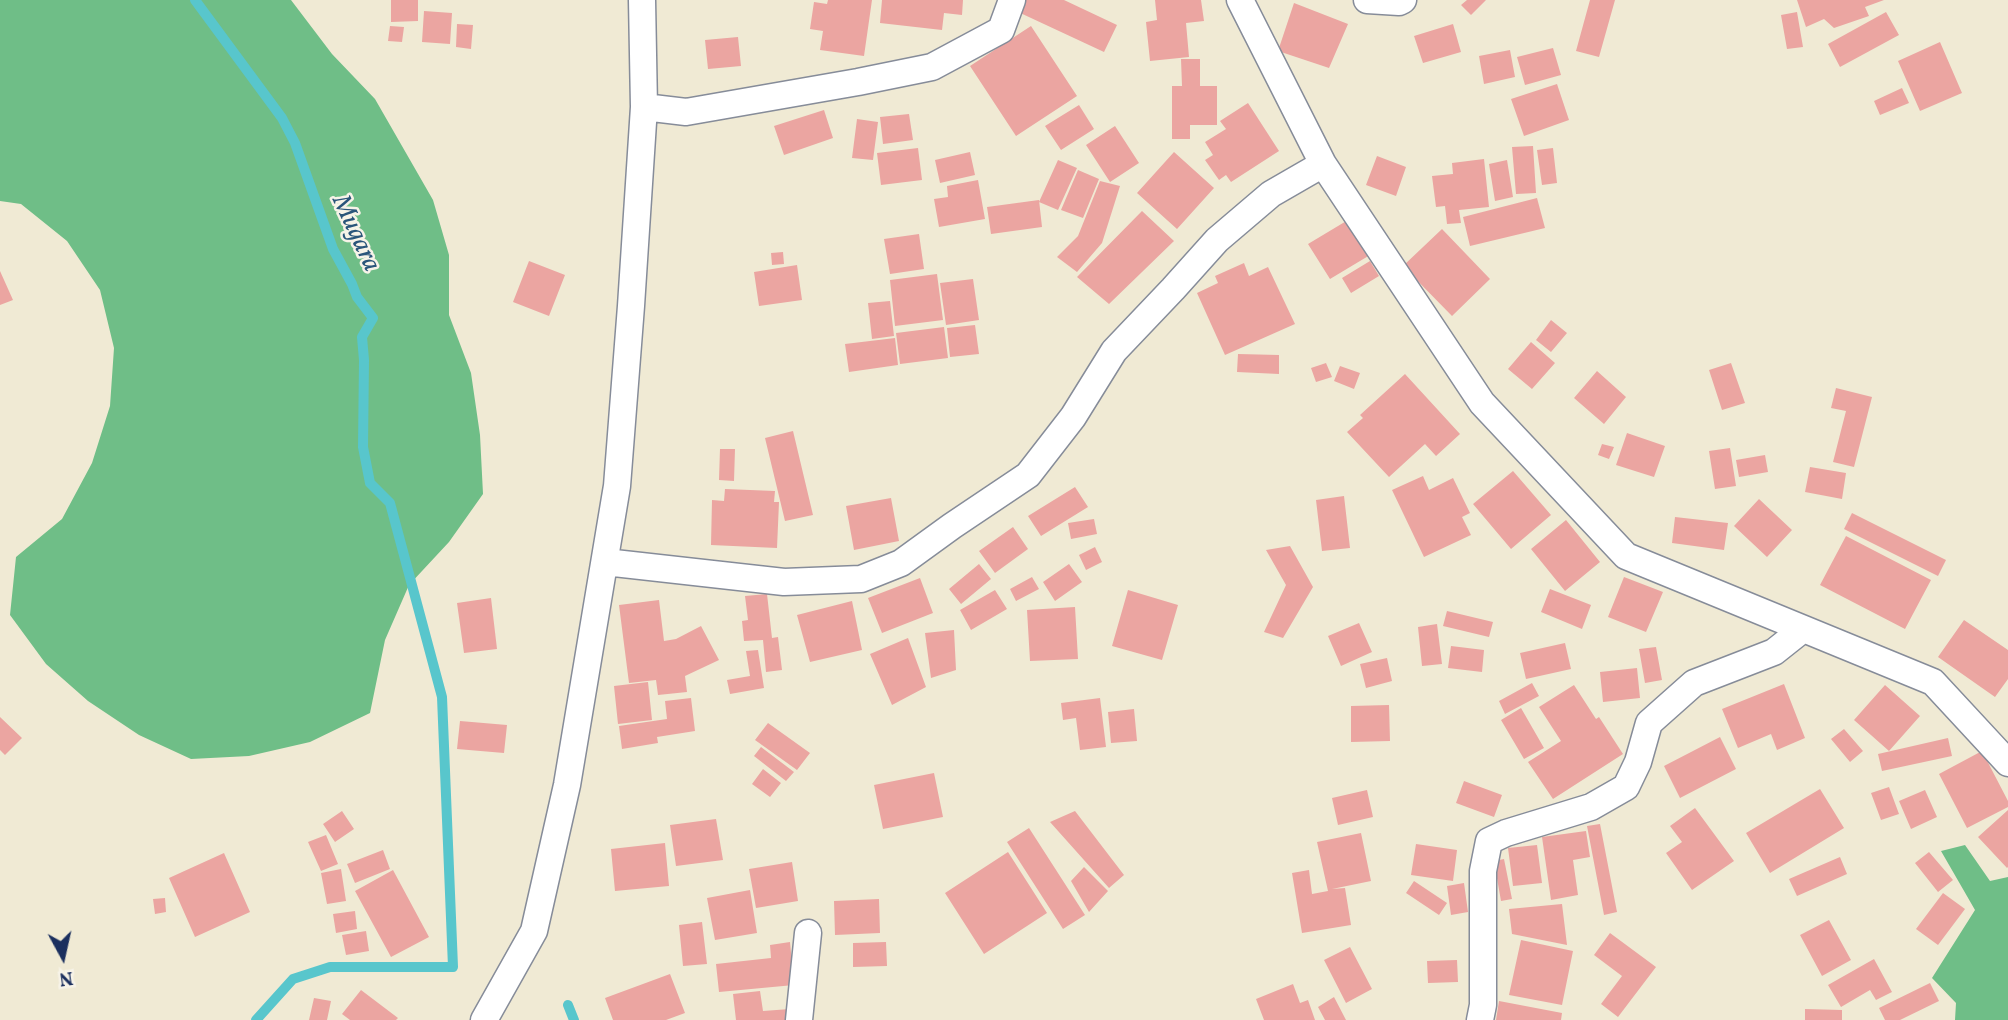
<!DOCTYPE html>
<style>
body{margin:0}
#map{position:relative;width:2008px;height:1020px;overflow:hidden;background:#f0ead4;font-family:Vollkorn,serif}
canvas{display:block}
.north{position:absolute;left:28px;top:922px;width:70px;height:70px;-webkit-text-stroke:5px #f7f3e8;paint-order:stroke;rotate:172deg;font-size:19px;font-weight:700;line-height:28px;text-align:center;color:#1b2f5e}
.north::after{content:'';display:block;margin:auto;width:24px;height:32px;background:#1b2f5e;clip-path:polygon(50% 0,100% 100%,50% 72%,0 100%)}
</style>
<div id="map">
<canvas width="2008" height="1020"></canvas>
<div class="north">N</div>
</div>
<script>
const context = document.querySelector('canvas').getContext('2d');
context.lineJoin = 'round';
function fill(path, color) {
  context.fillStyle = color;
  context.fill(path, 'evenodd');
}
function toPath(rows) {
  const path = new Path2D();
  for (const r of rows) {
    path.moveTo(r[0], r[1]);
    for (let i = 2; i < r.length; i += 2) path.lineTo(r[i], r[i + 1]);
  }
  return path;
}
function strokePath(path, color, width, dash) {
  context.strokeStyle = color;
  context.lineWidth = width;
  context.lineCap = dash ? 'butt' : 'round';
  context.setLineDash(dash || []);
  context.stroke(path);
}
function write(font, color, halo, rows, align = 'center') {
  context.font = font + ' Vollkorn,serif';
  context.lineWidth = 5;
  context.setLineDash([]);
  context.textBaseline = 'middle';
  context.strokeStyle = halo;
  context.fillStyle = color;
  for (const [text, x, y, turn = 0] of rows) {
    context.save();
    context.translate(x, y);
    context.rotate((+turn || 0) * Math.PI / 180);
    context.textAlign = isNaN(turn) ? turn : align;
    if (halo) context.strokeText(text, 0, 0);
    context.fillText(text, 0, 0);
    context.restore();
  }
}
fill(toPath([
 [0,0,291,0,332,54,375,99,433,200,449,255,449,315,471,373,480,435,483,494,449,542,409,585,385,640,370,713,310,742,249,756,191,759,139,735,88,701,46,664,10,615,16,557,62,519,92,463,110,406,114,348,100,290,67,241,21,204,0,201],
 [1965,845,1990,881,2008,877,2008,1020,1955,1020,1956,1003,1932,978,1975,910,1941,851]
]), '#6fbe87');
strokePath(toPath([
 [195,0,282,118,295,143,333,249,352,284,357,297,373,318,362,337,364,360,363,447,370,483,390,503,442,697,453,967,330,967,293,979,256,1020],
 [568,1005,574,1020]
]), '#58c6cc', 10);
fill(toPath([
 [391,0,418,0,418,21,391,22],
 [828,0,872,0,864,56,820,50,823,31,810,29,814,2,827,4],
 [882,0,963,0,962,15,944,13,942,30,880,23],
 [1021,0,1064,0,1117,25,1104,52,1016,11],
 [1155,0,1201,0,1204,21,1186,23,1189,57,1150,61,1146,22,1157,20],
 [1467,0,1486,0,1471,15,1461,5],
 [1590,0,1615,0,1599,57,1576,51],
 [1797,0,1884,0,1865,7,1869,16,1834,28,1824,19,1806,27],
 [1294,3,1348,24,1329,68,1278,51],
 [424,11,452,13,450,44,422,42],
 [1797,12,1803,47,1787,49,1781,15],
 [1886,12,1899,35,1840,67,1828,44],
 [457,24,473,25,471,49,456,47],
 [1453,24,1461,52,1423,63,1414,36],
 [390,26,404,27,402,42,388,41],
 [1031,26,1077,96,1016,136,970,66],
 [738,37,741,66,708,69,705,40],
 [1940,42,1962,93,1920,111,1898,61],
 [1553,48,1561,75,1525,85,1517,57],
 [1510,50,1515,77,1484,84,1479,56],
 [1181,59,1200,59,1200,86,1217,86,1217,125,1190,125,1190,139,1172,139,1172,86,1182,86],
 [1557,84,1569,120,1524,136,1511,99],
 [1902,88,1909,103,1880,115,1874,101],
 [1248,103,1279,151,1231,182,1226,175,1219,180,1205,160,1213,155,1205,142,1226,129,1220,121],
 [1079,105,1094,129,1061,150,1045,126],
 [824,110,833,138,784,155,774,126],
 [909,114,913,140,883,144,880,117],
 [857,119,878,122,873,160,852,158],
 [1115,126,1139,163,1110,182,1086,145],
 [1533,146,1536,193,1516,194,1512,147],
 [918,148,922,180,881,185,877,153],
 [1553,148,1557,183,1542,185,1537,150],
 [970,152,975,175,940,183,935,160],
 [1174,152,1214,188,1177,229,1137,193],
 [1377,156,1406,167,1396,196,1366,185],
 [1484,159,1489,207,1459,210,1461,223,1447,224,1445,206,1436,207,1432,176,1453,174,1452,163],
 [1058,160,1077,168,1058,210,1039,202],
 [1507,160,1513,197,1495,201,1489,164],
 [1078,170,1099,179,1083,218,1061,210],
 [978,180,985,219,939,227,934,199,948,197,947,186],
 [1100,181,1120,186,1102,243,1077,272,1057,257,1078,236],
 [1537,198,1545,228,1470,246,1463,217],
 [1039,200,1042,227,991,234,987,207],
 [1142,211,1174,241,1109,304,1077,277],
 [1348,220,1370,255,1330,279,1308,244],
 [1442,229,1490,279,1452,316,1403,266],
 [919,234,924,269,890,274,884,239],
 [783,252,784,264,772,265,771,253],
 [529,261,565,275,549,316,513,302],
 [1370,261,1379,276,1351,293,1342,278],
 [1244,263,1249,276,1268,267,1295,324,1225,355,1197,293,1218,283,1215,276],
 [797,265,802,300,759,306,754,272],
 [0,271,13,300,0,305],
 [937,274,943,320,895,326,890,280],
 [973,279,979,320,946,325,940,283],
 [890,301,894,336,872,339,868,303],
 [1551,320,1567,333,1551,352,1536,340],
 [975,325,979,354,950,357,947,328],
 [944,327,948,358,900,364,896,333],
 [895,338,898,365,849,372,845,344],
 [1531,342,1555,363,1532,389,1508,369],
 [1238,354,1279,355,1279,374,1237,372],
 [1326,363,1332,377,1316,382,1311,368],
 [1731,363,1745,403,1722,410,1709,370],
 [1340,366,1360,373,1354,389,1334,381],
 [1597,371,1626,397,1604,424,1574,398],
 [1405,374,1460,434,1436,456,1425,444,1389,477,1347,432,1363,418,1360,415],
 [1836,388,1872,397,1854,467,1833,462,1846,411,1831,408],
 [793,431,813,515,785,521,765,438],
 [1627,433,1665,446,1654,477,1616,465],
 [1602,444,1614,447,1609,459,1598,455],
 [1730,448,1736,486,1715,489,1709,451],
 [720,449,735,449,734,481,719,480],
 [1765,455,1768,472,1739,477,1736,460],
 [1810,467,1846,473,1842,499,1805,492],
 [1513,471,1551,515,1511,549,1473,504],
 [1423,476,1429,490,1453,478,1470,513,1462,517,1471,535,1424,557,1392,490],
 [1075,487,1088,507,1041,536,1028,516],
 [725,489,775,491,774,502,779,502,777,548,711,545,712,500,724,501],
 [1344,496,1350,548,1322,551,1316,500],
 [891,498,899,541,854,550,846,506],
 [1759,499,1792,530,1767,557,1734,526],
 [1852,513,1946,560,1938,576,1844,529],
 [1675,517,1728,523,1724,550,1672,543],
 [1094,519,1097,534,1071,539,1068,523],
 [1566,520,1600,562,1565,591,1531,549],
 [1013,527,1028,549,995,573,979,551],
 [1846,536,1931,580,1905,629,1820,585],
 [1290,546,1313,587,1283,638,1264,632,1286,585,1266,550],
 [1095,547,1102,562,1086,570,1079,555],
 [979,564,991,579,961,604,949,589],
 [1069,564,1082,582,1055,601,1043,582],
 [1032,577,1039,589,1016,601,1010,589],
 [1624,577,1663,592,1646,632,1608,617],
 [920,578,933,613,882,633,868,598],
 [1550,589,1591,605,1582,629,1541,612],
 [995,590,1007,609,971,630,960,610],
 [1128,590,1178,605,1162,660,1112,646],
 [767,594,772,638,778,637,782,670,766,672,763,640,744,641,742,621,748,620,745,596],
 [491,598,497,649,464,653,457,603],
 [659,600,664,641,676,639,701,626,719,660,685,676,687,692,658,695,656,680,629,683,619,605],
 [852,601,862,650,810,662,797,615],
 [1075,607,1078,659,1030,661,1027,610],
 [1447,611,1493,622,1489,637,1443,626],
 [1964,620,2008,650,2008,679,1995,697,1938,657],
 [1359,623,1372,652,1341,666,1328,636],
 [1437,624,1442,664,1422,666,1418,627],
 [954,630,956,670,931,678,925,633],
 [908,638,926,687,892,705,870,654],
 [1565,643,1571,669,1526,679,1520,653],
 [1451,646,1484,650,1482,672,1448,668],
 [1656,647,1662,680,1645,683,1639,649],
 [758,650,764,688,730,694,727,680,750,676,746,651],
 [1387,658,1392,681,1366,688,1360,664],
 [1637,668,1640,698,1603,702,1600,672],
 [648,682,652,720,618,724,614,686],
 [1532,683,1539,696,1505,714,1499,701],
 [1784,684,1805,738,1777,750,1771,734,1738,748,1722,709],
 [1574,685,1596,719,1599,717,1623,754,1553,799,1528,762,1561,741,1539,707],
 [1885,685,1920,716,1889,751,1854,720],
 [691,698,695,731,657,737,658,743,622,749,619,726,667,719,665,701],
 [1100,698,1106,747,1080,750,1076,718,1063,720,1061,703],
 [1389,705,1390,741,1351,742,1351,706],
 [1521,708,1544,748,1524,759,1501,720],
 [1134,709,1137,741,1111,743,1108,712],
 [0,717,22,738,5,755,0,750],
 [460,721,507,725,504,753,457,749],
 [768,723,810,753,797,770,755,740],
 [1844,729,1863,751,1850,762,1831,739],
 [1720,737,1736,769,1680,798,1664,766],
 [1948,738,1952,756,1882,771,1878,754],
 [761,747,794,772,786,781,754,756],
 [1982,751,2008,801,2008,807,1967,828,1939,774],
 [763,769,781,783,770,797,752,784],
 [934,773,943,817,883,829,874,785],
 [1464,781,1502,795,1494,817,1456,803],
 [1889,787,1899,814,1881,820,1871,793],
 [1820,789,1844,828,1770,873,1746,833],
 [1367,790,1373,817,1338,825,1332,798],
 [1925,790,1937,817,1911,829,1899,801],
 [1695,808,1734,861,1692,890,1666,853,1682,842,1670,826],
 [2008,810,2008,867,2007,868,1978,837],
 [342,811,354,829,335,842,323,824],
 [1075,811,1124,875,1109,888,1050,822],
 [716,819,723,860,676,866,670,825],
 [1600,824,1617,912,1604,915,1587,826],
 [1029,828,1085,915,1063,929,1007,842],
 [1586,831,1590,857,1573,860,1578,895,1551,900,1542,837],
 [1361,833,1371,881,1332,889,1345,888,1351,925,1302,933,1292,873,1309,870,1312,894,1328,891,1317,842],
 [326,835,338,864,321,871,308,842],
 [665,843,669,886,615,891,611,849],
 [1416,844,1457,850,1453,881,1411,875],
 [1537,845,1542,883,1513,886,1508,848],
 [383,850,390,869,355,883,347,864],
 [1008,852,1047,913,984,954,945,893],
 [1929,852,1953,880,1938,892,1915,863],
 [224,853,250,912,195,937,169,878],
 [1840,857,1847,874,1797,896,1789,879],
 [1504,859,1512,899,1501,901,1494,861],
 [792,862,798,901,756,908,749,869],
 [1084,867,1108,891,1089,912,1071,881],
 [341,869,346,901,327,904,321,873],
 [393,870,429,937,391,957,355,891],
 [1414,881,1447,903,1439,915,1406,893],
 [1464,883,1468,912,1451,915,1447,886],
 [750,890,757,933,715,940,707,898],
 [1943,893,1965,909,1938,945,1916,929],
 [165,898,166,912,155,914,153,899],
 [879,899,880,933,835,935,834,901],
 [1562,904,1567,945,1512,934,1509,909],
 [355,911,357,929,336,933,333,914],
 [1829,920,1851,960,1822,976,1800,935],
 [702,922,707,964,683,966,679,925],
 [366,931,369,951,346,955,342,935],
 [1610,933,1656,967,1618,1017,1601,1004,1622,976,1594,955],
 [1521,940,1573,951,1562,1005,1509,995],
 [790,942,794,985,719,992,716,964,771,958,770,945],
 [886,942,887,966,853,967,853,943],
 [1350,947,1372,989,1346,1003,1324,960],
 [1874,959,1892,992,1876,1000,1870,990,1841,1007,1828,985],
 [1457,960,1458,982,1428,983,1427,961],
 [670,974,685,1013,666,1020,613,1020,605,998],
 [1930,983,1939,1001,1900,1020,1885,1020,1879,1008],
 [1293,984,1300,1003,1308,1000,1315,1020,1264,1020,1256,999],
 [361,990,398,1018,396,1020,350,1020,342,1014],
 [760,991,763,1011,790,1009,791,1020,736,1020,733,994],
 [1334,997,1346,1020,1325,1020,1318,1007],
 [314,998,331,1001,327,1020,309,1020],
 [1499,1001,1562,1013,1561,1020,1496,1020],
 [1805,1009,1842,1010,1842,1020,1805,1020]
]), '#eba5a1');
const street = toPath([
 [1240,0,1323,164,1482,403,1626,556,1933,682,2008,763],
 [1367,0,1399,2,1403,0],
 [644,107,686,112,858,82,932,67,1001,30,1012,0],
 [605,562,784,582,861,579,901,563,952,526,1028,475,1073,417,1114,351,1173,289,1217,240,1271,194,1323,164],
 [484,1020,534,931,567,785,617,486,631,306,644,107,642,0],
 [799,1020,808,933],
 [1480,1020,1483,1005,1483,871,1489,841,1506,833,1591,807,1626,787,1638,762,1649,723,1694,683,1774,652,1803,629]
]);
strokePath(street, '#868c99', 29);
strokePath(street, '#fff', 26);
write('italic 26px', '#2a557a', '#f7f3e8', [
 ["Mugara",354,234,65]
]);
</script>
